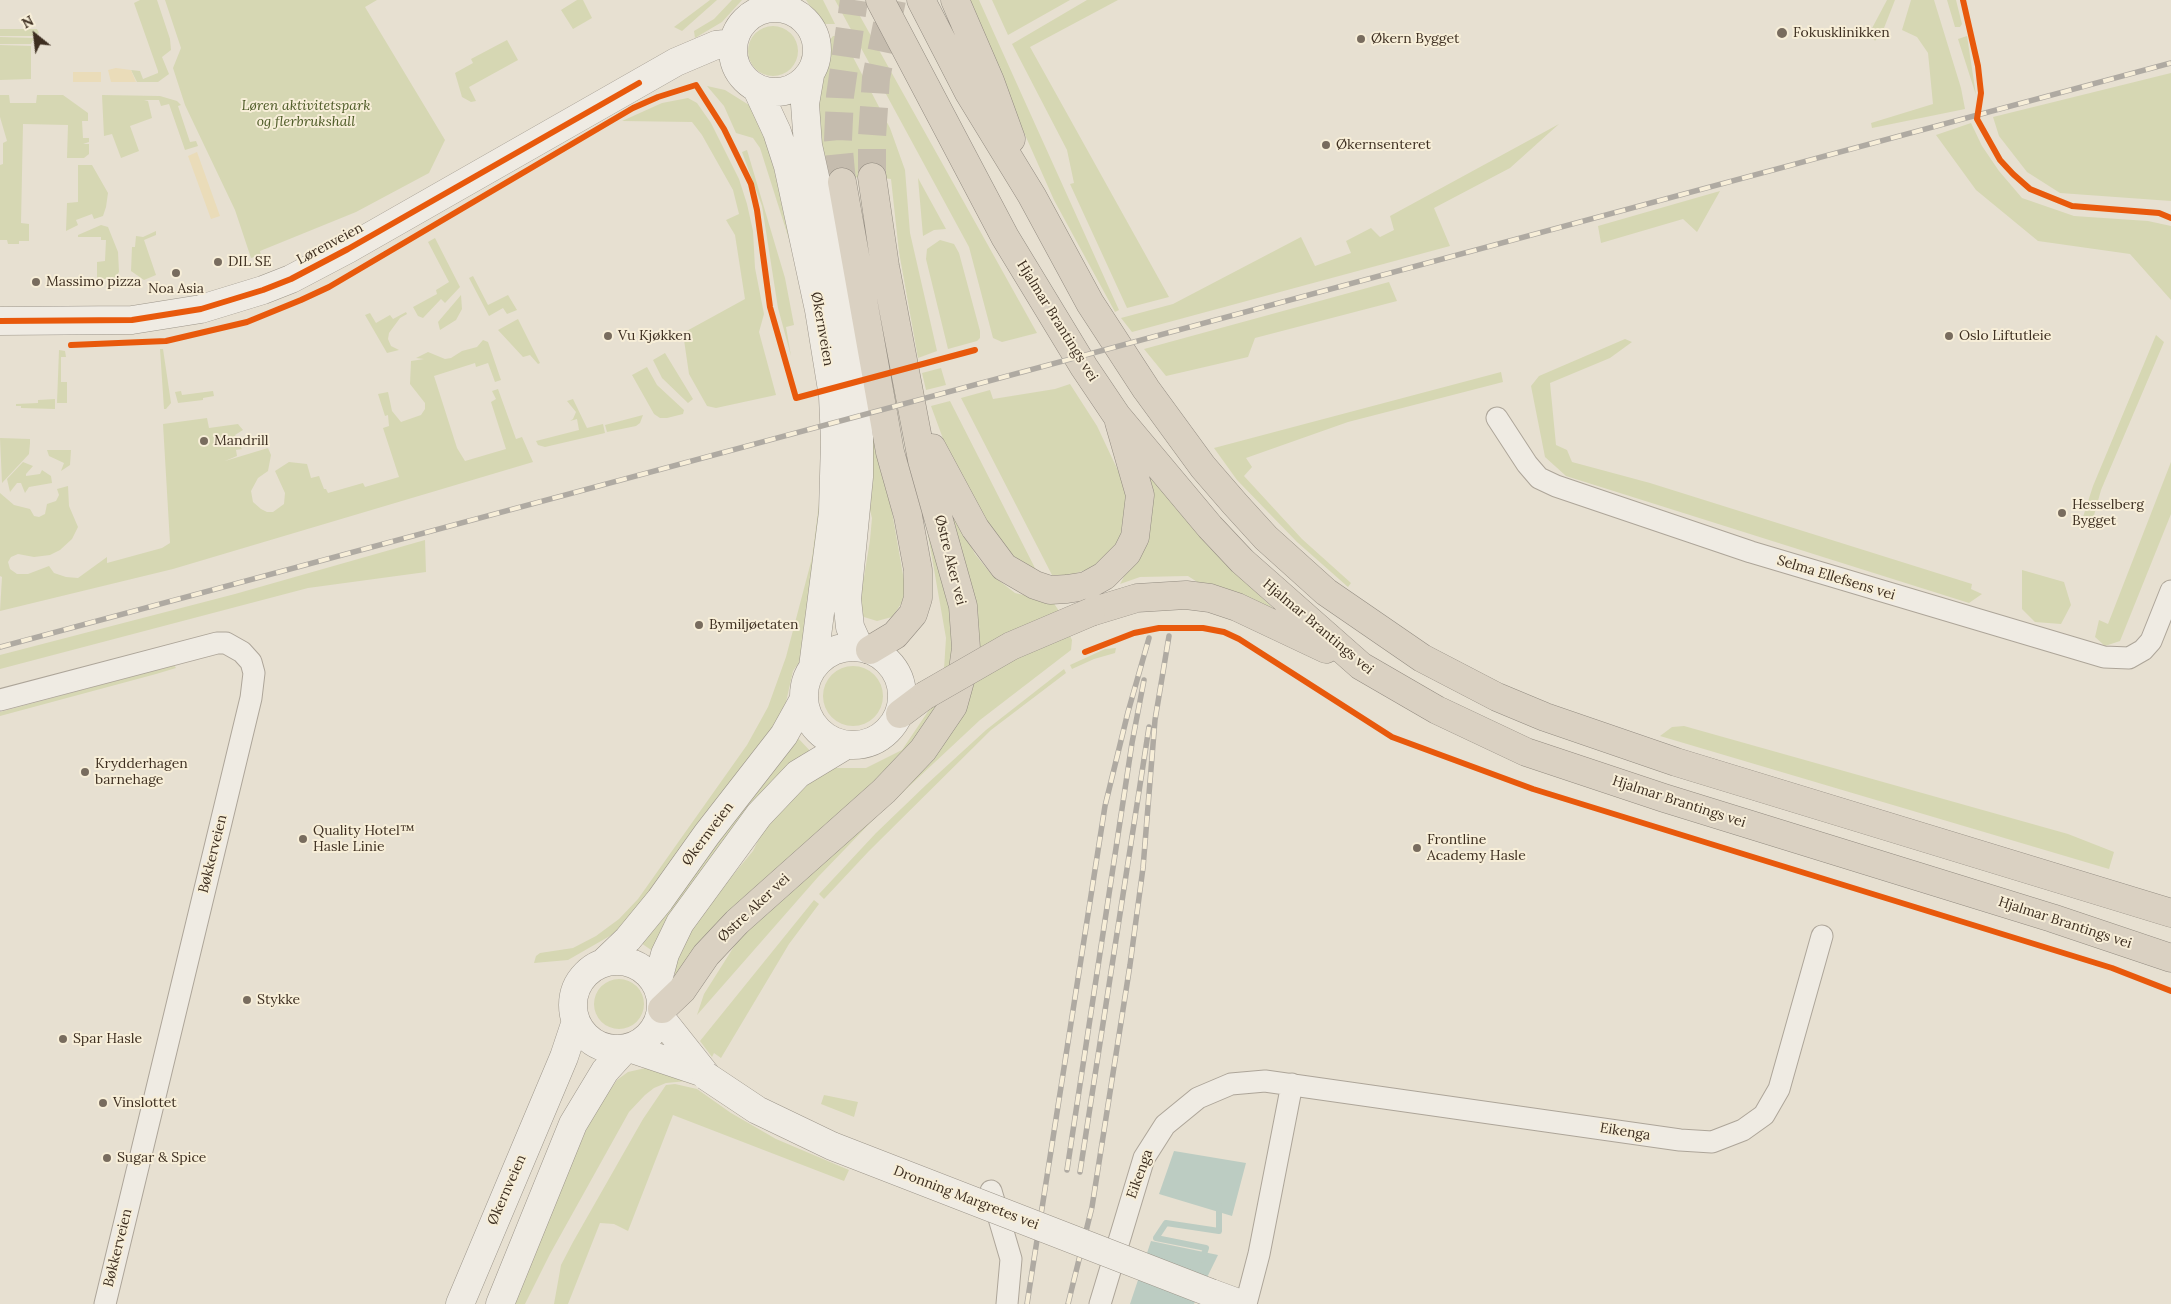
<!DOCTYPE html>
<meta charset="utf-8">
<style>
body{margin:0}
#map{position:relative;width:2171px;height:1304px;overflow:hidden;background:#e7e0d1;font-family:Lora,serif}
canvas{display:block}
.north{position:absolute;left:10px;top:10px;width:50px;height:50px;-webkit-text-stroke:4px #f7eed8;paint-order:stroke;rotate:331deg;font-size:14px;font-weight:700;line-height:20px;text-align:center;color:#3d2e20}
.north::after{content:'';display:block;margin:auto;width:18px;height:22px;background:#3d2e20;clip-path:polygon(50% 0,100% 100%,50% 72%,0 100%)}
</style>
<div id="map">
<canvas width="2171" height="1304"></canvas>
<div class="north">N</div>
</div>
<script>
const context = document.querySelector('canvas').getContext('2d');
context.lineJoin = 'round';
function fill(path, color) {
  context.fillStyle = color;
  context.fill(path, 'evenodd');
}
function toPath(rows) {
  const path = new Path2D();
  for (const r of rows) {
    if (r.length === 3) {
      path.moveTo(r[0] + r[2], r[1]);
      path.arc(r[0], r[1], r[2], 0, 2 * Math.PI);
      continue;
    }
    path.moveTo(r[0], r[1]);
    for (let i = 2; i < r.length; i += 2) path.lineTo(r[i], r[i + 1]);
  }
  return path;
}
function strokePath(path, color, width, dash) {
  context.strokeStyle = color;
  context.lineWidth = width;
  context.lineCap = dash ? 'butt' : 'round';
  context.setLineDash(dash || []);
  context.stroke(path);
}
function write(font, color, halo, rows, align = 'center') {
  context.font = font + ' Lora,serif';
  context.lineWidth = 4;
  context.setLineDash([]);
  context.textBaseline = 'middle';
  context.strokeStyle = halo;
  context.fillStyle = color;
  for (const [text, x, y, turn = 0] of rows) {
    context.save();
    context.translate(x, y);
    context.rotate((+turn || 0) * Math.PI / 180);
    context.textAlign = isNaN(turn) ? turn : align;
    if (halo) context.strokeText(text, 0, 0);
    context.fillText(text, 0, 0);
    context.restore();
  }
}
fill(toPath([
 [140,0,157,0,170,39,171,50,162,57,169,74,158,82,137,82,131,70,140,71,143,79,158,73,158,71,134,3],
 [165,0,377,0,365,7,445,140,429,173,356,212,260,251,261,255,251,258,235,210,185,105,173,68,181,48],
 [577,0,583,0,592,18,573,29,561,10],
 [710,0,717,0,682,31,674,27],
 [732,0,742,0,722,22,695,38,694,31,714,19],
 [806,0,823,0,835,24,822,24],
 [835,0,855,0,858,6,856,9,1037,333,1002,342,993,338,969,247],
 [965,0,979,0,1119,310,1115,312,1054,200],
 [992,0,1070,0,1008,35],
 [1087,0,1118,0,1030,47,1169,297,1127,308,1070,184,1074,183,1067,150,1012,44],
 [1887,0,1895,0,1884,28,1875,41,1870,32],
 [1911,0,1934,0,1961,88,1965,109,1872,128,1871,123,1933,104,1928,53,1917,37,1902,30],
 [1947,0,1956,0,1962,24,1960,27,1955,27],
 [773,51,25],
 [0,29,37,29,39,33,35,36,0,36],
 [833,36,842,36,890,128,905,170,910,233,937,351,918,358,899,252,891,179,866,176,845,179,829,185,816,149,819,90,830,57,829,41],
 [1967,36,1976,95,1958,39],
 [0,37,34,38,31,44,0,44],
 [507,40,518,60,469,87,476,101,471,102,462,97,455,73,473,63,471,59],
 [0,45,31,46,31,79,0,80],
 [2171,73,2171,201,2060,193,2027,172,1999,136,1993,117],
 [707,86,725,90,749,105,755,112,777,156,820,384,794,255,760,148,753,138,736,133,724,106],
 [0,95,9,95,10,103,36,103,37,95,63,95,88,113,88,121,82,121,83,138,89,138,89,142,83,144,89,144,89,154,84,158,67,158,68,125,23,124,21,223,29,224,29,241,19,241,19,244,8,244,7,240,0,240,0,165,3,164,3,143,7,141,0,117],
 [102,95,160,96,177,101,181,105,178,106,190,142,196,141,198,146,185,150,169,104,161,106,159,100,144,100,148,101,152,118,130,126,139,151,121,158,112,134,104,136],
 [688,98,697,103,711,123,739,179,747,204,753,231,755,268,764,314,759,332,776,395,716,408,707,406,689,374,683,333,745,299,735,235,726,220,739,214,733,190,702,135,692,122,622,121,662,103],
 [1971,123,1982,146,1999,171,2022,198,2074,216,2148,221,2171,226,2171,300,2130,254,2038,241,1976,190,1936,135],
 [1559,124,1510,168,1434,208,1450,246,1132,332,1121,318,1173,304,1301,237,1315,266,1351,253,1346,241,1371,228,1380,237,1394,230,1390,216],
 [747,150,785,278,794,325,786,327,791,356,778,308,762,206,742,152],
 [78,165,92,165,108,193,106,207,103,216,94,219,92,214,76,220,78,225,66,231,67,203,78,202],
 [918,178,946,229,934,230,923,236],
 [1720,191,1697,232,1683,219,1601,243,1598,226],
 [101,225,108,227,118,252,119,272,114,279,97,279,97,262,105,261,106,240,101,240,101,237,78,237,78,235],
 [156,231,156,235,144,240,156,275,144,280,131,271,132,247,135,247,136,236,143,237],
 [435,238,460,287,445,303,441,299,423,318,418,316,413,307,437,294,436,290,449,282,428,242],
 [940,240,954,244,959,253,980,331,980,338,977,341,948,349,926,259,927,249],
 [473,276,488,305,508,295,517,310,507,314,503,308,489,316,469,278],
 [1389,282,1397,301,1255,338,1248,357,1166,376,1144,349],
 [461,295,462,309,456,320,440,330,438,322],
 [406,312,407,314,400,318,389,333,388,339,391,346,399,350,387,353,365,315,370,313,376,323,390,315,393,319],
 [518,319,540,363,538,364,530,355,523,357,498,330],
 [2156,335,2164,342,2101,490,2093,519,2083,517,2093,486],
 [1625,339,1632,342,1610,358,1550,383,1556,445,1567,450,1572,462,1650,483,1972,584,1971,589,1982,594,1969,603,1566,476,1545,457,1531,386,1539,376],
 [483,340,488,342,501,380,495,382,488,363,476,367,475,363,434,376,457,448,465,461,506,449,491,402,496,399,492,391,498,389,516,439,522,437,533,462,173,569,0,611,2,577,0,576,0,493,14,505,30,509,34,516,39,517,45,514,47,504,56,501,59,495,57,489,68,486,69,506,78,527,72,539,60,550,50,555,34,557,18,554,11,557,8,562,10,569,17,574,28,574,49,566,54,573,66,577,78,578,107,557,107,563,162,548,170,543,163,424,207,418,209,428,238,424,243,430,235,435,242,449,236,450,237,456,225,461,268,448,271,455,268,471,258,478,251,491,253,502,261,509,267,512,273,512,284,504,285,493,275,471,289,462,307,464,311,478,319,476,324,489,326,489,328,493,363,483,365,487,399,477,383,428,389,426,388,415,385,416,378,394,388,392,392,411,401,422,421,415,425,409,425,403,410,384,411,361,424,359,416,358,428,352,445,359,451,358,462,351,477,347],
 [160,349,163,349,171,403,166,409,164,409],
 [59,350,65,351,66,357,61,357,61,382,67,382,67,403,57,403],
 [665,353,693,399,688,403,662,378,653,360],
 [647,367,657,385,684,410,683,414,667,418,660,418,654,414,632,375],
 [941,368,946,385,926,390,922,373],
 [1501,372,1503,382,1348,422,1246,458,1252,467,1244,476,1302,539,1351,583,1348,587,1297,542,1237,480,1214,448],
 [1070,384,1097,426,1113,460,1125,485,1129,511,1123,535,1112,553,1095,567,1070,575,1052,575,961,398,990,390,993,399,1055,389],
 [181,391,182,395,213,391,214,396,203,398,203,400,178,403,175,392],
 [55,399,55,409,21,408,21,406,16,406,16,404,38,403,38,400],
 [573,399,587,428,603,424,605,433,545,447,538,445,536,441,579,430,577,419,570,421,573,419,576,412,567,401],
 [950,401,1037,572,1026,568,1000,546,949,455,931,406],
 [643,415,640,423,636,426,607,432,605,425],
 [876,421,905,586,903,601,892,617,877,621,864,617,855,603,864,577,870,540,872,518,866,495,867,441],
 [821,435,827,486,805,654,793,671,786,702,767,738,648,897,615,933,568,960,534,963,536,956,540,953,573,948,596,936,619,919,638,899,747,745,768,707,786,657,812,558,820,496],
 [0,438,30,439,30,443,29,454,2,483],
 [47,450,71,450,70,465,61,471,64,463,49,456],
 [23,462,33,466,26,474,26,476,40,474,42,470,51,476,52,483,29,487,25,493,21,483,17,483,10,492,7,479],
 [2171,462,2171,514,2120,641,2105,646,2095,637,2099,620,2108,624],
 [1143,467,1207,545,1285,620,1205,587,1188,576,1140,577,1120,584,1127,571],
 [947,499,975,554,992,575,1015,593,1053,602,1059,611,977,649],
 [924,512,950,586,957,661,944,669,946,638],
 [425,540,426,572,308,588,0,669,0,655,235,594],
 [2022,570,2064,582,2071,605,2061,624,2035,622,2022,609],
 [1068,632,1072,640,1071,650,980,720,873,820,818,877,697,1015,704,994,752,918,973,678],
 [1116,648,1115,653,1094,659,1072,669,1070,665,1105,649],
 [174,665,176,668,156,674,0,716,0,712],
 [853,696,30],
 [1064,669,1066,673,991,730,869,851,824,899,819,894,876,833,927,784,986,730],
 [948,692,919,742,682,976,675,974,676,955,682,936,753,851,766,824,790,794,834,768,866,768,902,750,931,707],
 [1684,726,2068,834,2114,852,2109,869,1660,736,1672,727],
 [797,737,813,754,654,952,641,943],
 [814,900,819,904,789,944,721,1058,714,1053,712,1057,700,1041],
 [619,1004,25],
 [650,1067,687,1081,666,1083,654,1088,645,1095,629,1112,550,1254,525,1304,512,1304,592,1116,617,1080,628,1072],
 [675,1084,697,1089,731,1113,776,1139,849,1170,844,1181,673,1115,628,1231,614,1224,600,1223,568,1304,554,1304,561,1265,573,1242,643,1119,666,1085],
 [824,1095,858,1102,854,1117,821,1104]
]), '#d6d7b3');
fill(toPath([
 [116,68,131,70,136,82,111,82,108,70],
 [73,72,101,72,101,82,73,82],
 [197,152,220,216,211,219,188,156]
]), '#eadcb9');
fill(toPath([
 [1174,1151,1246,1163,1232,1216,1159,1194],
 [1151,1241,1218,1255,1194,1304,1130,1304]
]), '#bcccc2');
strokePath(toPath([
 [1202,1260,1206,1248,1156,1238,1166,1223,1219,1231,1219,1206]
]), '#bcccc2', 6);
strokePath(toPath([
 [872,177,872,137,876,78,892,0],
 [842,182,838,140,840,96,854,0]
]), '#c5bcae', 28, [28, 14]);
const street = toPath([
 [1497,418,1527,464,1539,478,1556,486,1751,552,2104,657,2129,658,2143,650,2151,641,2171,591],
 [0,700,217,643,226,643,242,652,251,662,254,673,251,698,105,1304],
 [991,1191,1011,1259,1007,1304],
 [1100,1304,1144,1158,1165,1125,1198,1098,1231,1084,1265,1081,1680,1140,1712,1142,1743,1130,1764,1115,1779,1089,1822,936],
 [1246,1304,1259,1254,1292,1084]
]);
const secondary = toPath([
 [775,50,42],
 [810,75,805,104,808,145,843,304,856,394,859,437,859,477,847,599,850,627,859,647],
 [757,89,777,132,788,166,819,310,833,396,835,441,833,512,813,667],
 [0,321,132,320,201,309,263,290,291,279,348,249,676,62,716,45,733,43],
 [853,696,49],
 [617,1005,44],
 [604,962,628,939,660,900,707,834,784,735,804,699],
 [657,984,665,954,680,923,759,815,798,774,846,745],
 [660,1017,706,1075],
 [629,1048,701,1072],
 [1211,1293,1241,1304],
 [460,1304,564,1057,576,1021],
 [500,1304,573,1124,605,1071,625,1049]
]);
const highway = toPath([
 [880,0,1005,237,1084,367,1117,416,1210,527,1242,561,1361,666,1437,710,1526,752,1664,798,2052,918,2171,958],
 [921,0,969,93,1032,196,1090,303,1146,389,1203,467,1235,504,1266,538,1326,592,1422,658,1497,697,1545,717,1676,762,2171,913],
 [955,0,990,81,1011,139],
 [842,182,890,452,908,516,918,570,918,598,913,614,895,635,870,650],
 [932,448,975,528,1004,567,1035,585,1050,590,1067,589,1086,586,1104,576,1127,553,1135,537,1140,495,1119,422],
 [1091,612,1137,598,1186,595,1210,598,1237,607,1326,649],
 [900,714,924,696],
 [662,1009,682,990,706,955,737,922,884,791,923,750,953,706,963,670,966,648,963,606,922,460,885,266,872,177]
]);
strokePath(street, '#ada599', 23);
strokePath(secondary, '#9c958a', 29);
strokePath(highway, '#928b80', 29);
strokePath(street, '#efebe3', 21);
strokePath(secondary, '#efebe3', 28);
strokePath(highway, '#dad1c2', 28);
const rail = toPath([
 [0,647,2171,63],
 [1067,1170,1132,743,1144,680],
 [1080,1172,1149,727],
 [1027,1304,1105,806,1128,712,1149,638],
 [1068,1304,1092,1207,1130,965,1143,868,1155,720,1169,636]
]);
strokePath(rail, '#afaaa2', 5.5);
strokePath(rail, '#f7eed8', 4, [11]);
const secondaryBridge = toPath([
 [706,1076,757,1110,832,1146,1211,1293]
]);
const highwayBridge = toPath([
 [924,696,1011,646,1091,612]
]);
strokePath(secondaryBridge, '#9c958a', 29, []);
strokePath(highwayBridge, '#928b80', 29, []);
strokePath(secondaryBridge, '#efebe3', 28);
strokePath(highwayBridge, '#dad1c2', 28);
strokePath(toPath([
 [1963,0,1978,66,1981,93,1977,119,2000,160,2013,174,2030,189,2072,206,2159,213,2171,218],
 [0,321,132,320,201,309,263,290,291,279,348,249,639,83],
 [71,345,166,341,247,322,301,300,329,287,633,108,658,97,696,85,724,129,751,184,757,210,770,307,796,398,975,350],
 [1085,652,1134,633,1159,628,1203,628,1224,632,1239,639,1392,737,1533,789,2112,968,2171,991]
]), '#e8590c', 6);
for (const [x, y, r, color] of [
 [1782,33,6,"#786c5e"],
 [1361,39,5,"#786c5e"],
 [1326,145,5,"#786c5e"],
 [218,262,5,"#786c5e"],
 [176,273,5,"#786c5e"],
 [36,282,5,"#786c5e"],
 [608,336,5,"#786c5e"],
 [1949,336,5,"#786c5e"],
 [204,441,5,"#786c5e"],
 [2062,513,5,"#786c5e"],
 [699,625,5,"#786c5e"],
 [85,772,5,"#786c5e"],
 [303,839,5,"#786c5e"],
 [1417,848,5,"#786c5e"],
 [247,1000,5,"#786c5e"],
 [63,1039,5,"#786c5e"],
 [103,1103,5,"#786c5e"],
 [107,1158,5,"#786c5e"]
]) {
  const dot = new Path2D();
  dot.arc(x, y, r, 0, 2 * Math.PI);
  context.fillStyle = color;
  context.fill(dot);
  strokePath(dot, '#f7eed8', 2);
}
write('14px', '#3d2e20', '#f7eed8', [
 ["Fokusklinikken",1793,33],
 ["Økern Bygget",1371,39],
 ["Økernsenteret",1336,145],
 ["DIL SE",228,262],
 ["Massimo pizza",46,282],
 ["Noa Asia",176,289,"center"],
 ["Vu Kjøkken",618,336],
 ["Oslo Liftutleie",1959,336],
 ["Mandrill",214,441],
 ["Hesselberg",2072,505],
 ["Bygget",2072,521],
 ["Bymiljøetaten",709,625],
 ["Krydderhagen",95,764],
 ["barnehage",95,780],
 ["Quality Hotel™",313,831],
 ["Hasle Linie",313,847],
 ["Frontline",1427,840],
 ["Academy Hasle",1427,856],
 ["Stykke",257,1000],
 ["Spar Hasle",73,1039],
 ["Vinslottet",113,1103],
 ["Sugar & Spice",117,1158]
], 'left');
write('italic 14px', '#4d5a26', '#f7eed8', [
 ["Løren aktivitetspark",306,106],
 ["og flerbrukshall",306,122]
]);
write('14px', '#3d2e20', '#f7eed8', [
 ["Lørenveien",330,244,-28],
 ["Hjalmar Brantings vei",1057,321,58],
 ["Økernveien",822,329,80],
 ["Østre Aker vei",950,560,76],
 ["Selma Ellefsens vei",1836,578,17],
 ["Hjalmar Brantings vei",1318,627,40],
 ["Hjalmar Brantings vei",1679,802,18],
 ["Økernveien",708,834,-53],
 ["Bøkkerveien",213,854,-76],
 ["Østre Aker vei",754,908,-43],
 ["Hjalmar Brantings vei",2065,923,18],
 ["Eikenga",1625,1132,9],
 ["Eikenga",1140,1174,-70],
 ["Økernveien",507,1190,-66],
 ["Dronning Margretes vei",966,1198,21],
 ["Bøkkerveien",118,1248,-76]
]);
</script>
